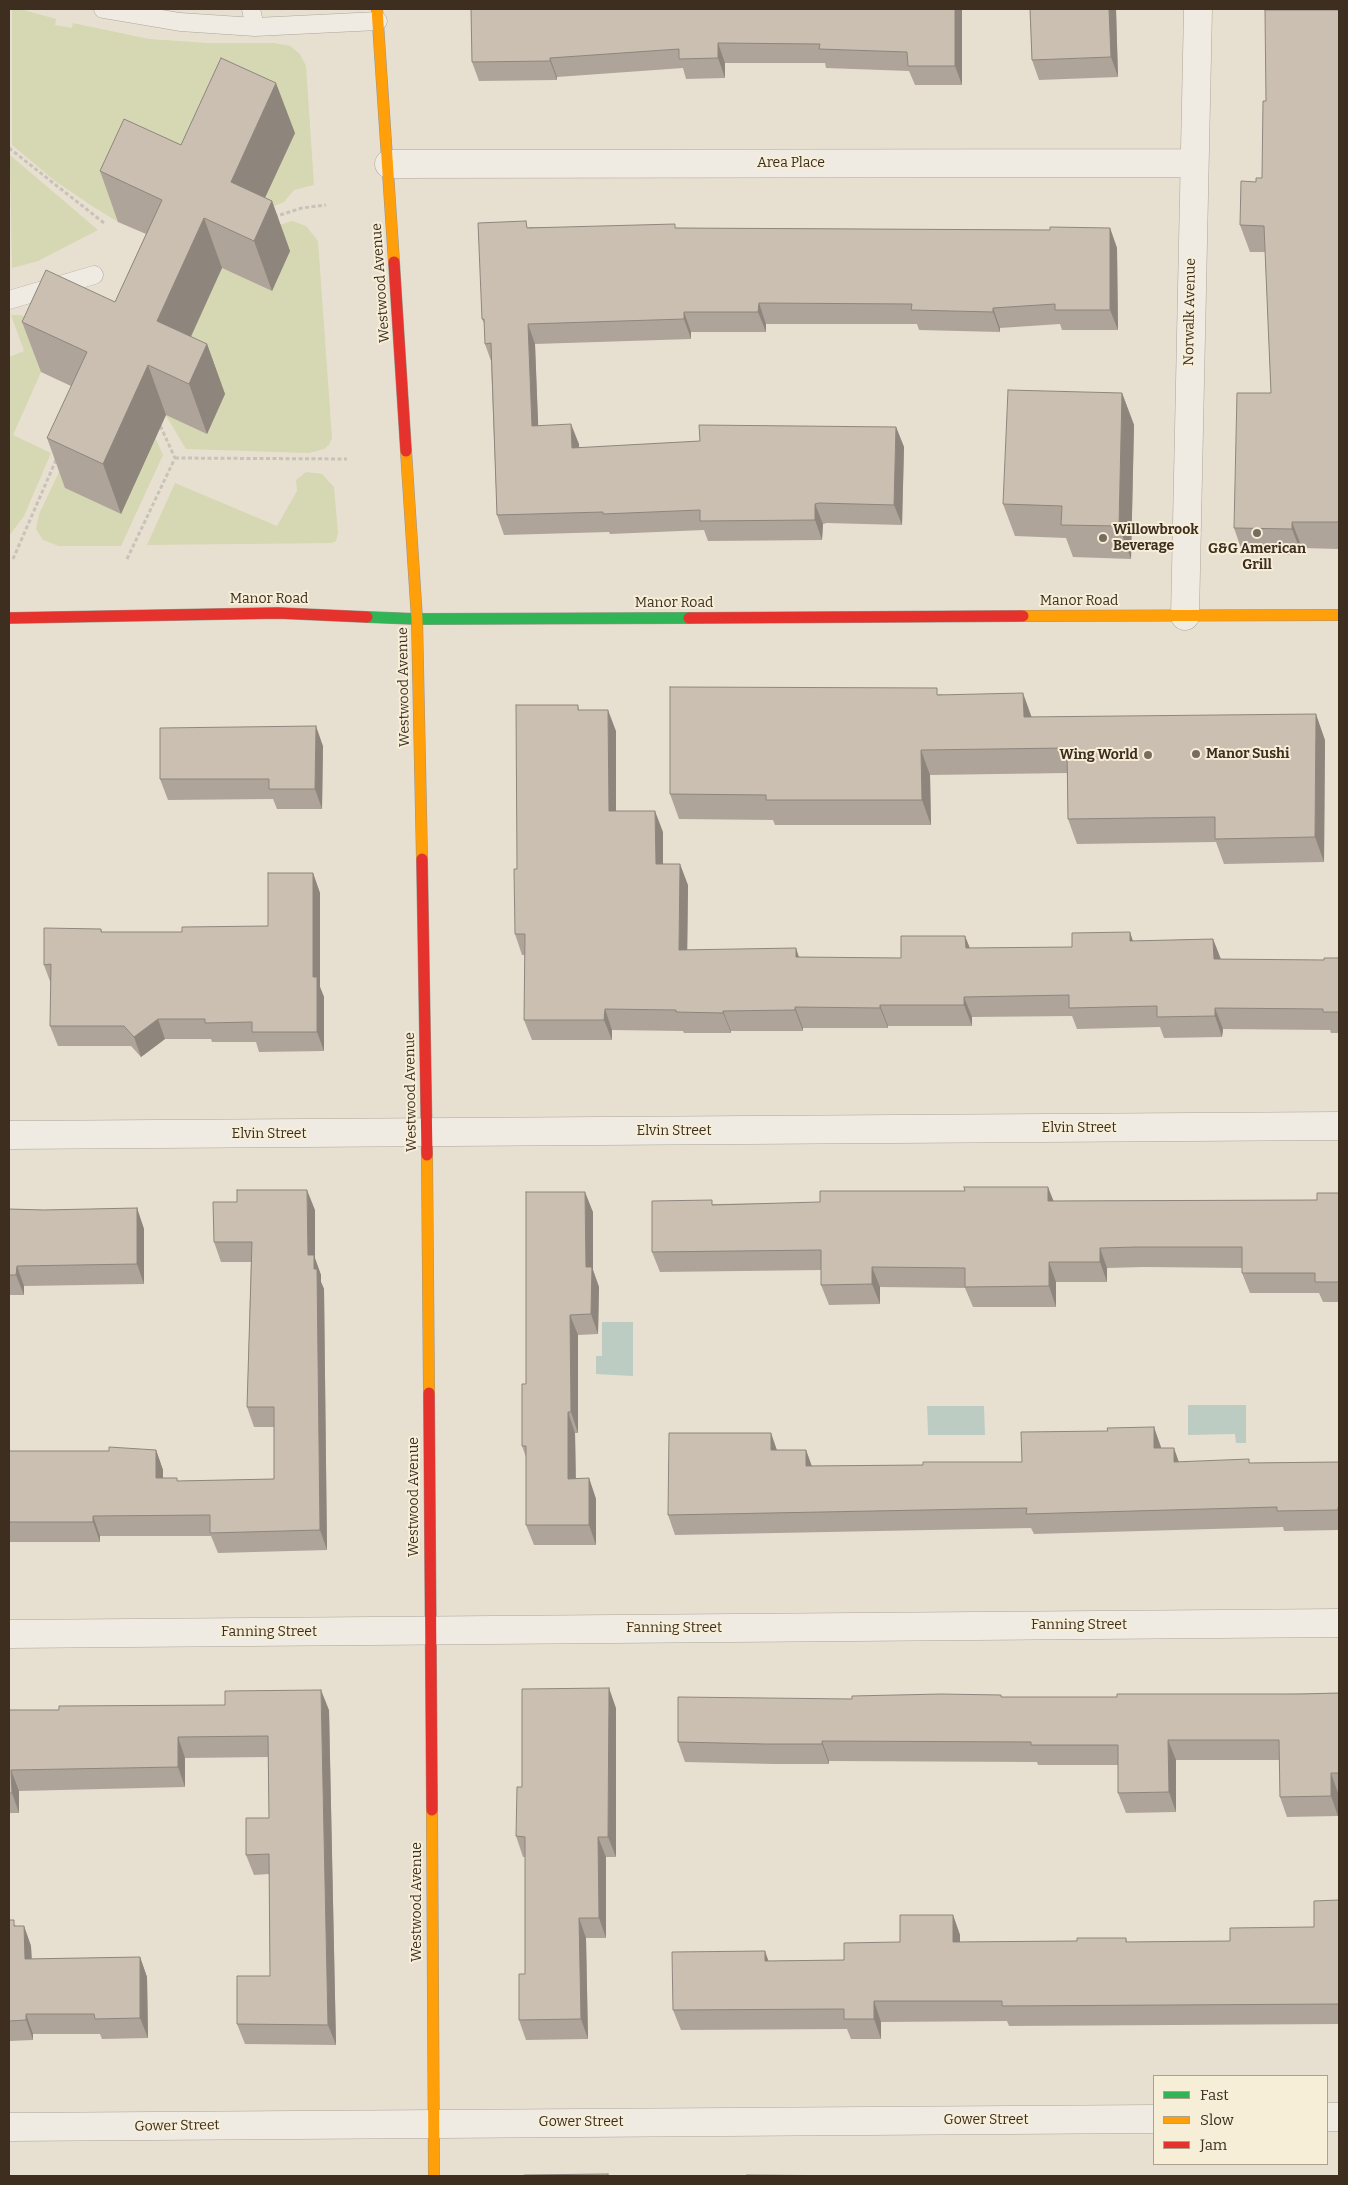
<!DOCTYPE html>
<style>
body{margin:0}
#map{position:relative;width:1348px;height:2185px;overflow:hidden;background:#e7e0d1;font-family:Bitter,serif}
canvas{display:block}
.frame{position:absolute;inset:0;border:10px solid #3d2e20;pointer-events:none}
.legend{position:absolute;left:1153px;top:2075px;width:175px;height:90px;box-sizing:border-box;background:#f7eed8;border:1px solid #ada18e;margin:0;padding:6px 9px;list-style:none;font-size:15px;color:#3d2e20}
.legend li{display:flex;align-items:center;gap:10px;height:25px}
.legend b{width:25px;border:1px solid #ada18e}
</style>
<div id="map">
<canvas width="1348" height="2185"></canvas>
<div class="frame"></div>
<ul class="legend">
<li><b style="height:6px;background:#30b455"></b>Fast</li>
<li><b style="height:6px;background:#ff9f0a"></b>Slow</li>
<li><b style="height:6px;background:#e5322d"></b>Jam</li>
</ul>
</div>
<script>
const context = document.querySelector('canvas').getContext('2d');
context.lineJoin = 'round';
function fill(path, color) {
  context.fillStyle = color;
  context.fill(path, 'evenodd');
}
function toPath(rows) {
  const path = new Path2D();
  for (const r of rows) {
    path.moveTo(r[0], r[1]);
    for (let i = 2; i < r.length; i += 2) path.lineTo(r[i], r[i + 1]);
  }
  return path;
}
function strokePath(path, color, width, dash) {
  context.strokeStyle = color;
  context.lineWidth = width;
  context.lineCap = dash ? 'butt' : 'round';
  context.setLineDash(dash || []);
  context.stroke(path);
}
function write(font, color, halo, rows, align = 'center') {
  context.font = font + ' Bitter,serif';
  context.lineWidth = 4;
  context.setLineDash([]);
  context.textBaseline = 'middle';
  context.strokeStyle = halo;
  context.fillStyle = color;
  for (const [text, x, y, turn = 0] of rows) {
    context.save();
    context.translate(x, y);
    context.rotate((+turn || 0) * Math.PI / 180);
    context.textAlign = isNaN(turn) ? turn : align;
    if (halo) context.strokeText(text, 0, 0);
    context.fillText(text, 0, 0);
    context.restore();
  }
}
fill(toPath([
 [12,9,20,9,56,19,55,25,72,28,73,23,149,39,207,43,274,43,290,46,300,54,306,66,314,185,294,190,284,202,245,218,118,222,92,206,55,181,12,145],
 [10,155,98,230,38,261,12,268],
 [292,221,306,226,318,241,332,438,329,445,324,449,309,453,186,449,165,414,207,433,225,394,175,371,222,268,272,291,252,234],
 [11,315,20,315,62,325,13,435,51,453,24,516,9,536,9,357,24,351],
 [95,397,65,488,121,514,150,426,163,455,121,546,59,546,43,540,39,534,36,529,39,514],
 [306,472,322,474,334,487,338,533,336,541,332,543,147,545,175,483,277,526,297,491,296,480]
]), '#d6d7b3');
fill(toPath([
 [602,1322,633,1322,633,1376,596,1374,596,1356,602,1356],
 [1188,1405,1246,1405,1246,1443,1236,1443,1235,1434,1188,1435],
 [927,1406,984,1406,985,1435,928,1435]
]), '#bcccc2');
const lane = toPath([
 [103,9,180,22,255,27,378,21],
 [251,9,255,27],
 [9,300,94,275]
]);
const street = toPath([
 [389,164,1194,163],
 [1185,616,1198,9],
 [9,1135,1339,1126],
 [9,1634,1339,1623],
 [1327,2117,1339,2117],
 [9,2127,1154,2119]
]);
const fast = toPath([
 [367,617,417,619,689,618]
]);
const slow = toPath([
 [377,9,394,262],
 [406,451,417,619,422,859],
 [1023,616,1339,615],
 [427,1155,429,1393],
 [432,1810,434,2176]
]);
const jam = toPath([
 [394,262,406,451],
 [9,618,278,613,367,617],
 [689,618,1023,616],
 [422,859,427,1155],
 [429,1393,432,1810]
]);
strokePath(lane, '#ada599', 19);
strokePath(street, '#ada599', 29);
strokePath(fast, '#9c958a', 12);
strokePath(slow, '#9c958a', 12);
strokePath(jam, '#9c958a', 12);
strokePath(toPath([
 [9,148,104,223],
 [274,217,302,208,326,205],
 [175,458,347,459],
 [13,559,56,460],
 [127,559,175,458,159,423]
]), '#c8c2b9', 3, [4, 2.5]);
strokePath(lane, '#efebe3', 18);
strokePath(street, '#efebe3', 28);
strokePath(fast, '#30b455', 11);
strokePath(slow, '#ff9f0a', 11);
strokePath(jam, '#e5322d', 11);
fill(toPath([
 [471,9,962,9,962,85,915,85,909,71,826,68,825,63,725,63,725,78,686,79,683,68,557,77,557,80,479,81,472,62],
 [1030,9,1116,9,1118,77,1039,80,1032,60],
 [1339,10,1339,549,1302,548,1302,555,1243,554,1234,528,1271,393,1265,252,1250,252,1240,225,1256,182,1262,178,1266,101],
 [295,133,265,198,272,201,290,251,272,291,222,268,191,337,207,344,225,394,207,434,166,415,121,514,65,488,47,438,71,386,41,372,22,322,115,302,146,234,118,222,100,171,181,145],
 [529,227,1050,230,1110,228,1117,248,1118,330,1062,330,1060,324,1000,328,1000,332,919,330,917,324,766,324,766,332,691,332,691,339,535,344,538,426,579,444,579,448,700,441,896,427,904,447,902,525,827,523,823,524,822,540,708,541,704,530,610,534,609,532,504,535,497,515,491,361,485,344,485,325,482,319],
 [1122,393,1134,425,1131,559,1073,557,1066,538,1015,536,1003,504],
 [940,694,1032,717,1325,740,1324,862,1224,864,1216,842,1077,844,1068,819,1067,773,930,775,931,825,775,825,773,820,679,819,670,794],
 [578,705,579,710,616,731,616,811,663,832,663,864,688,885,687,950,799,957,901,958,965,936,970,948,1072,947,1133,941,1213,939,1221,959,1324,960,1339,958,1339,1033,1331,1033,1330,1030,1223,1029,1222,1037,1164,1038,1160,1027,1077,1029,1072,1016,972,1017,972,1026,888,1026,888,1028,803,1028,803,1031,731,1031,731,1033,684,1033,683,1031,612,1030,612,1040,532,1040,524,1020,525,955,522,955,515,934,517,869],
 [323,746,322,809,277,809,273,799,168,800,160,779],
 [313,873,320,893,320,987,324,997,324,1051,259,1052,256,1042,212,1042,211,1039,165,1039,141,1057,131,1046,58,1046,50,1026,51,984,44,965,101,929,102,932,182,932,268,926],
 [1339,1193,1339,1302,1323,1302,1319,1293,1250,1293,1242,1273,1242,1268,1144,1267,1107,1268,1107,1282,1056,1282,1056,1307,973,1307,965,1288,880,1287,880,1304,829,1305,821,1285,821,1270,660,1272,652,1252,713,1204,1053,1201,1317,1200],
 [137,1208,144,1229,144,1284,24,1286,24,1295,9,1295,9,1209,44,1210],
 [315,1210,315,1259,321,1275,321,1282,324,1289,327,1550,218,1553,211,1536,100,1536,100,1542,9,1542,9,1451,109,1451,156,1450,163,1470,163,1478,178,1481,274,1479,274,1427,254,1427,247,1407,251,1262,221,1262,214,1242],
 [593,1212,593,1270,599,1287,598,1334,578,1335,578,1433,575,1433,576,1479,589,1478,596,1499,596,1545,534,1545,526,1525,526,1457,522,1446,526,1384],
 [1161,1448,1179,1462,1251,1463,1339,1462,1339,1530,1284,1531,1283,1527,1034,1534,1031,1528,675,1535,668,1515,777,1450,806,1450,812,1466,923,1465,1022,1462],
 [1339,1693,1339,1793,1338,1793,1338,1816,1287,1817,1280,1797,1279,1760,1176,1760,1176,1812,1126,1813,1118,1793,1118,1765,1038,1765,1037,1762,829,1761,829,1764,773,1764,685,1762,678,1742,852,1699,1002,1697,1117,1697],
 [616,1708,616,1857,606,1857,606,1938,586,1938,588,2039,526,2040,519,2020,525,1974,525,1857,523,1857,516,1836,522,1787],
 [9,1710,329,1710,336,2045,245,2044,237,2024,270,1976,269,1874,254,1875,246,1855,269,1818,268,1757,185,1758,185,1787,19,1791,19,1813,9,1813],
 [1339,1900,1339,2024,1009,2026,1007,2021,881,2022,881,2039,851,2039,847,2029,681,2030,673,2010,769,1961,844,1960,900,1942,953,1915,960,1935,960,1942,1077,1941,1126,1938,1127,1942,1230,1941,1314,1927],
 [9,1920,16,1926,24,1926,31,1946,32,1959,140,1957,147,1977,148,2038,102,2039,100,2034,33,2034,33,2040,9,2041]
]), '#afa499');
fill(toPath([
 [955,9,962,9,962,85,955,66],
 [1109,9,1116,9,1118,77,1111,57],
 [718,43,725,63,725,78,718,58],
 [550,58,557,77,557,80,550,61],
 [276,83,295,133,249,232,231,182],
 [272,201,290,251,272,291,254,241],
 [204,218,222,268,175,371,157,321],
 [1110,228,1117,248,1118,330,1110,310],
 [759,303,766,324,766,332,758,312],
 [993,308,1000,328,1000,332,993,312],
 [684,312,691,332,691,339,684,319],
 [528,324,535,344,539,446,532,426],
 [207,344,225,394,207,434,189,384],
 [148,365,166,415,121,514,103,464],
 [1122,393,1134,425,1131,559,1119,526],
 [571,424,579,444,580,468,572,448],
 [896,427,904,447,902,525,894,505],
 [815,504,823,524,822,540,815,520],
 [1292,522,1302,548,1302,555,1292,529],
 [1023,693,1032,718,1024,717],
 [608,710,616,731,616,832,609,811],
 [1316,714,1325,740,1324,862,1315,837],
 [316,726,323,746,322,809,315,789],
 [921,750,930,775,931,825,922,800],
 [655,811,663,832,663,885,656,864],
 [680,864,688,885,687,971,679,950],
 [313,873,320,893,320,987,324,997,324,1051,317,1032,313,977],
 [1130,932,1137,953,1130,941],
 [965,936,973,957,966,948],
 [1213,939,1221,960,1214,959],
 [796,948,803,969,796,957],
 [964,997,972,1017,972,1026,964,1005],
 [880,1005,888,1026,888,1028,880,1008],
 [795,1007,803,1028,803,1031,795,1010],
 [1215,1008,1223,1029,1222,1037,1215,1016],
 [605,1009,612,1030,612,1040,604,1020],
 [723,1011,731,1031,731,1033,723,1013],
 [158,1019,165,1039,141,1057,134,1037],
 [1048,1187,1056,1207,1048,1201],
 [307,1190,315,1210,315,1258,321,1275,321,1282,324,1289,327,1550,320,1530,308,1255],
 [585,1192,593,1212,593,1270,599,1287,598,1334,591,1314,586,1267],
 [137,1208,144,1229,144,1284,137,1264],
 [1100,1248,1107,1268,1107,1282,1100,1262],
 [1049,1262,1056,1282,1056,1307,1049,1286],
 [17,1266,24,1286,24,1295,16,1275],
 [872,1267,880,1287,880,1304,872,1284],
 [570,1315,578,1335,578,1433,571,1412],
 [568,1412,575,1433,576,1499,568,1479],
 [1154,1427,1161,1447,1161,1468,1154,1448],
 [771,1433,778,1453,771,1450],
 [1174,1448,1181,1468,1174,1462],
 [156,1450,163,1470,163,1498,156,1478],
 [806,1450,813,1470,806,1466],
 [589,1478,596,1499,596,1545,589,1525],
 [93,1516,100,1536,100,1542,93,1522],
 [609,1688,616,1708,616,1857,608,1837],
 [321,1690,329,1710,336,2045,328,2025],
 [178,1737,185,1758,185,1787,178,1767],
 [1168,1740,1176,1760,1176,1812,1169,1792],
 [822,1741,829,1761,829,1764,822,1744],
 [11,1770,19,1791,19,1813,12,1793],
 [1331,1773,1338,1793,1338,1816,1331,1796],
 [598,1837,606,1857,606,1938,599,1918],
 [953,1915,960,1935,960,1962,953,1942],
 [579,1918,586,1938,588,2039,581,2019],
 [24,1926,31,1946,32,1979,25,1959],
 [765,1951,772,1971,765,1961],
 [140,1957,147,1977,148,2038,140,2018],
 [874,2001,881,2022,881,2039,874,2019],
 [26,2014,33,2034,33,2040,26,2020]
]), '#8e867d');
const building = toPath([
 [471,9,955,9,955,66,908,66,907,52,819,49,820,44,718,43,718,58,679,59,679,49,550,58,550,61,472,62,471,9],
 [1030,9,1109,9,1111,57,1032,60,1030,9],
 [1265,10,1339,10,1339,522,1292,522,1292,529,1234,528,1237,393,1271,393,1264,226,1240,225,1241,181,1256,182,1256,178,1262,178,1263,101,1266,101,1265,10],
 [221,58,276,83,231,182,272,201,254,241,204,218,157,321,207,344,189,384,148,365,103,464,47,438,87,352,22,322,46,270,115,302,162,200,100,171,124,119,181,145,221,58],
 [526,221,527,228,675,224,675,228,1050,230,1050,227,1110,228,1110,310,1055,310,1055,304,993,308,993,312,911,310,912,304,759,303,758,312,684,312,684,319,528,324,532,426,571,424,572,448,700,441,699,425,896,427,894,505,819,503,815,504,815,520,700,521,700,510,603,514,603,512,497,515,491,343,485,344,484,319,482,319,478,223,526,221],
 [1008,390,1122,393,1119,526,1061,525,1062,506,1003,504,1008,390],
 [670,687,937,688,937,695,1023,693,1024,717,1316,714,1315,837,1215,839,1215,817,1068,819,1067,748,921,750,922,800,766,800,766,795,670,794,670,687],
 [516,705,578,705,578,710,608,710,609,811,655,811,656,864,680,864,679,950,796,948,796,957,901,958,901,936,965,936,966,948,1072,947,1072,933,1130,932,1130,941,1213,939,1214,959,1324,960,1324,958,1339,958,1339,1012,1323,1012,1323,1009,1215,1008,1215,1016,1157,1017,1157,1006,1069,1008,1069,995,964,997,964,1005,880,1005,880,1008,795,1007,795,1010,723,1011,723,1013,676,1012,676,1010,605,1009,604,1020,524,1020,525,934,515,934,514,869,517,869,516,705],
 [316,726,315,789,269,789,269,779,160,779,160,728,316,726],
 [268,873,313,873,313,977,317,977,317,1032,252,1032,252,1022,205,1023,205,1019,158,1019,134,1037,124,1026,50,1026,51,964,44,965,44,928,101,929,101,932,182,932,182,927,268,926,268,873],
 [964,1187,1048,1187,1048,1201,1317,1200,1317,1193,1339,1193,1339,1282,1315,1282,1315,1273,1242,1273,1242,1247,1136,1247,1100,1248,1100,1262,1049,1262,1049,1286,965,1287,965,1268,872,1267,872,1284,821,1285,821,1250,652,1252,652,1201,712,1200,712,1205,820,1202,820,1191,965,1191,964,1187],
 [237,1190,307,1190,308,1255,314,1255,314,1269,317,1269,320,1530,210,1533,210,1515,93,1516,93,1522,9,1522,9,1451,109,1451,109,1447,156,1450,156,1478,177,1478,177,1481,274,1479,274,1407,247,1407,252,1242,214,1242,213,1202,237,1202,237,1190],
 [526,1192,585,1192,586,1267,592,1267,591,1314,570,1315,571,1412,568,1412,568,1479,589,1478,589,1525,526,1525,526,1446,522,1446,522,1384,526,1384,526,1192],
 [137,1208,137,1264,17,1266,16,1275,9,1275,9,1209,44,1210,137,1208],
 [1154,1427,1154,1448,1174,1448,1174,1462,1249,1459,1249,1463,1339,1462,1339,1507,1338,1507,1338,1510,1277,1511,1277,1507,1026,1514,1027,1508,668,1515,669,1433,771,1433,771,1450,806,1450,806,1466,923,1465,923,1462,1022,1462,1021,1432,1108,1431,1107,1428,1154,1427],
 [609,1688,608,1837,598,1837,599,1918,579,1918,581,2019,519,2020,519,1974,525,1974,525,1837,516,1836,517,1787,522,1787,522,1689,609,1688],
 [321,1690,328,2025,237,2024,237,1976,270,1976,269,1854,246,1855,246,1818,269,1818,268,1736,178,1737,178,1767,11,1770,12,1793,9,1793,9,1710,59,1710,59,1706,225,1705,225,1691,321,1690],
 [1339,1693,1339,1773,1331,1773,1331,1796,1280,1797,1279,1740,1168,1740,1169,1792,1118,1793,1118,1745,1031,1745,1031,1742,822,1741,822,1744,765,1744,678,1742,678,1697,852,1699,852,1696,941,1694,1001,1695,1001,1697,1117,1697,1117,1694,1301,1694,1339,1693],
 [1339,1900,1339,2004,1002,2006,1002,2001,874,2001,874,2019,844,2019,844,2009,673,2010,672,1952,765,1951,765,1961,844,1960,844,1943,900,1942,900,1915,953,1915,953,1942,1077,1941,1077,1938,1126,1938,1126,1942,1230,1941,1230,1928,1314,1927,1314,1901,1339,1900],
 [9,1920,14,1920,14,1926,24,1926,25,1959,140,1957,140,2018,95,2019,94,2014,26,2014,26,2020,9,2021,9,1920],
 [608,2174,608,2176,524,2176,524,2175,608,2174],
 [747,2175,870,2176,747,2176,747,2175]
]);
fill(building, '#cbbfb2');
strokePath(building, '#8e867d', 1);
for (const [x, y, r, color] of [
 [1257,533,5,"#786c5e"],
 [1103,538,5,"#786c5e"],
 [1196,754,5,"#786c5e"],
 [1148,755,5,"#786c5e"]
]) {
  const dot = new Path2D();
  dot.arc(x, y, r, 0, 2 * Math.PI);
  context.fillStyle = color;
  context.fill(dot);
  strokePath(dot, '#f7eed8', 2);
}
write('14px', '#3d2e20', '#f7eed8', [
 ["Area Place",791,163],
 ["Westwood Avenue",381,283,-94],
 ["Norwalk Avenue",1190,312,-89],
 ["Manor Road",269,599],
 ["Manor Road",1079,601],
 ["Manor Road",674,603],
 ["Westwood Avenue",404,687,-91],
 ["Westwood Avenue",411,1092,-91],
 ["Elvin Street",1079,1128],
 ["Elvin Street",674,1131],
 ["Elvin Street",269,1134],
 ["Westwood Avenue",414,1497,-90],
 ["Fanning Street",1079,1625],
 ["Fanning Street",674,1628],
 ["Fanning Street",269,1632],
 ["Westwood Avenue",417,1902,-90],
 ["Gower Street",986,2120],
 ["Gower Street",581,2122],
 ["Gower Street",177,2126,-1]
]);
write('bold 14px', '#3d2e20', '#f7eed8', [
 ["Willowbrook",1113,530],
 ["Beverage",1113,546],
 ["G&G American",1257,549,"center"],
 ["Grill",1257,565,"center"],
 ["Manor Sushi",1206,754],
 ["Wing World",1138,755,"right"]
], 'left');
</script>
